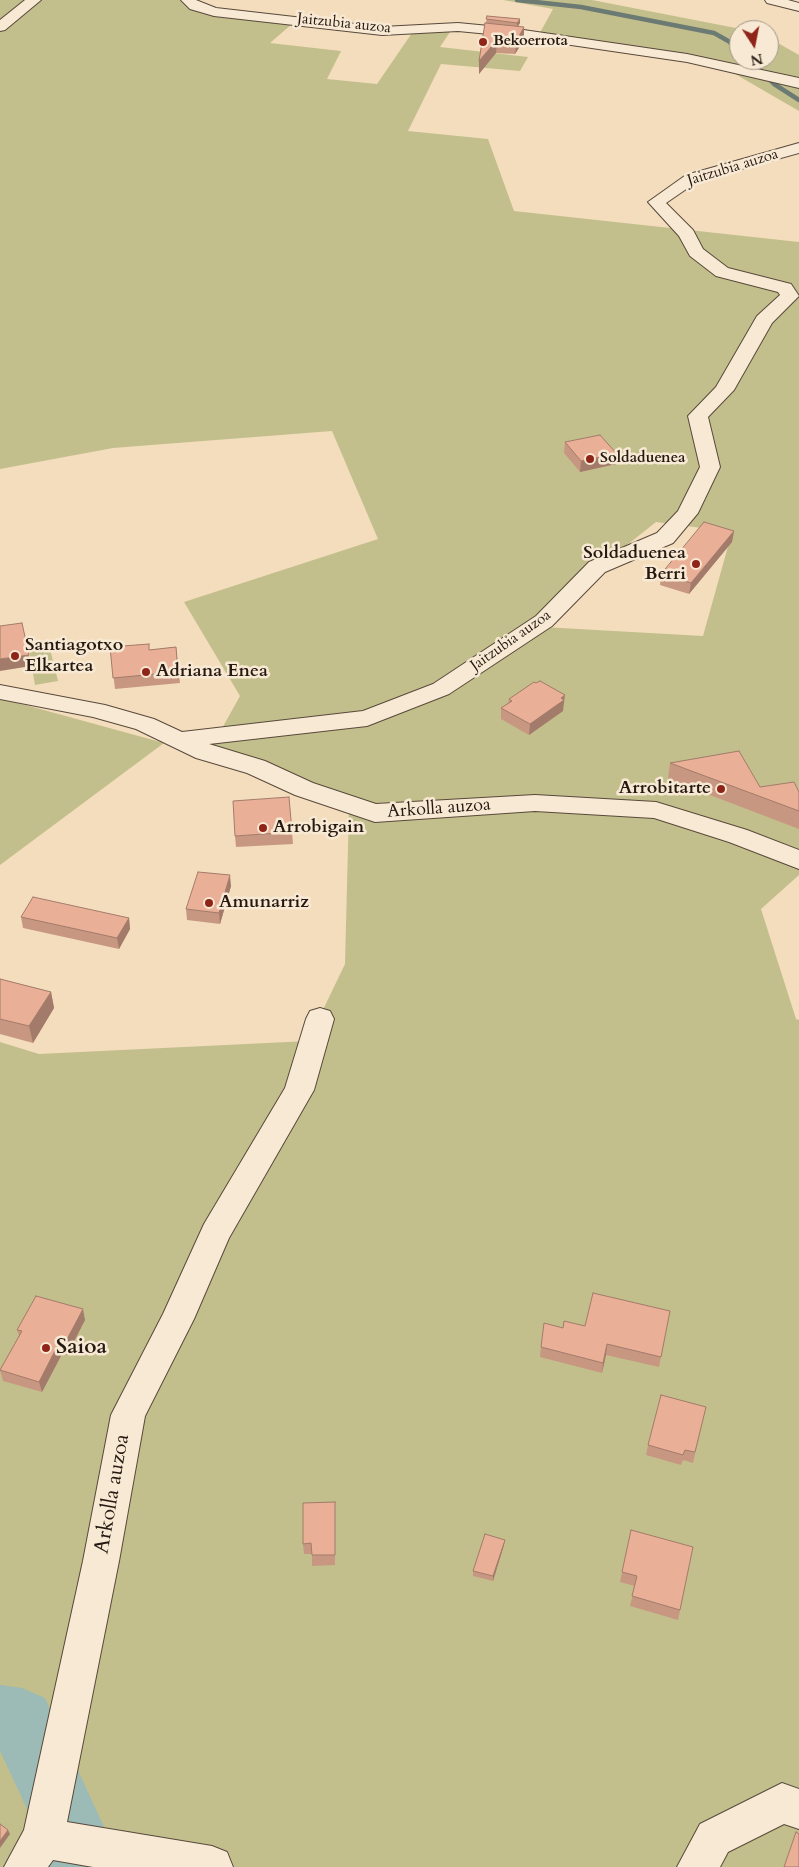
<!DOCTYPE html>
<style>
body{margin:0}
#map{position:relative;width:799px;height:1867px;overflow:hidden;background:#f4ddbd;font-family:Cardo,serif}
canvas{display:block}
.north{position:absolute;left:729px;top:20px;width:50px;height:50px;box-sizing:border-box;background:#f8e9d4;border:1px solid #a39586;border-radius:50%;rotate:169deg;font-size:14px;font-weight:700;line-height:20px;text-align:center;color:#241810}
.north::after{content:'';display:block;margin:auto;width:18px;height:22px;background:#8f2418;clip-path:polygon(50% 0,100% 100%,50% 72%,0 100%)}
</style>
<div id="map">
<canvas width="799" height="1867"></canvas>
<div class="north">N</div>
</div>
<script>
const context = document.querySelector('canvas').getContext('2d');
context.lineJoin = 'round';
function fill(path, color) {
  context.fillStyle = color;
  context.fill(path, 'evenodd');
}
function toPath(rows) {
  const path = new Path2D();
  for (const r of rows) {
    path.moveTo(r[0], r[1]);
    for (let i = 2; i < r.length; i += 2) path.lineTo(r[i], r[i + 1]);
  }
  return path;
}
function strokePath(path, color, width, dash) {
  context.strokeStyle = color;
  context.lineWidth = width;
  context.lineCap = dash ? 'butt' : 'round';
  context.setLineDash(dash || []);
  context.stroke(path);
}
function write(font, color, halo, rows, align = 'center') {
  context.font = font + ' Cardo,serif';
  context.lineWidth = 5;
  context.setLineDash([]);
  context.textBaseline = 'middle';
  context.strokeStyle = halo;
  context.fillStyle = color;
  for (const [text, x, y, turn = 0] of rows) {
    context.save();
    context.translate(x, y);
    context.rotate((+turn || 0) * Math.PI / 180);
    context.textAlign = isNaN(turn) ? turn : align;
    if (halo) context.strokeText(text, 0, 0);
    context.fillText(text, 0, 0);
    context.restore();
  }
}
fill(toPath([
 [0,0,185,0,200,11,292,24,270,43,341,51,327,79,377,84,414,30,452,29,440,47,528,57,520,71,441,64,408,131,488,139,514,211,799,242,799,875,761,909,796,1019,799,1020,799,1867,0,1867,0,1042,39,1054,308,1041,345,964,349,807,210,750,240,696,184,602,378,539,332,431,113,448,0,469],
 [656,522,732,532,703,636,525,626],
 [503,0,592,0,746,30,739,30,739,60,769,60,769,38,799,55,799,111,730,71,687,61,536,40,553,9],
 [48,641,58,681,35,685,28,645],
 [0,698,164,743,0,865]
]), '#c3bf8c');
strokePath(toPath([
 [517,0,581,7,714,33,730,42,739,57],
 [745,60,753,63,774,84,799,100]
]), '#6c7a74', 4.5);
fill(toPath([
 [0,1685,22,1688,45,1698,104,1827,106,1867,36,1867,36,1828,0,1751,0,1685]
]), '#9cbbb6');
const minor = toPath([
 [25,0,41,0,5,30,0,31,0,20,25,0],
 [181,0,196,0,216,8,382,27,458,23,510,28,687,54,799,78,799,88,687,62,510,36,458,31,382,35,214,16,190,9,181,0],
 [765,0,788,0,799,3,799,11,767,3,765,0],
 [799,143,799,153,698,181,666,203,693,230,703,249,728,268,791,284,799,296,772,323,734,390,708,417,720,467,698,513,673,543,605,572,552,626,449,694,367,726,209,744,265,761,313,783,376,804,535,795,656,802,747,830,799,850,799,869,729,842,654,818,535,811,375,822,295,795,247,773,196,758,136,729,93,717,0,699,0,685,105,705,154,719,182,732,363,711,433,684,536,616,589,562,657,533,678,511,700,467,688,416,716,387,757,316,780,295,778,292,716,276,690,256,679,236,648,202,686,175,799,143],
 [320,1008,330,1011,334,1019,314,1090,229,1238,194,1319,145,1416,119,1561,67,1822,212,1846,227,1852,233,1867,93,1867,53,1860,48,1867,4,1867,24,1830,83,1561,111,1415,163,1314,204,1224,285,1088,306,1019,310,1011,320,1008],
 [782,1783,799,1789,799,1829,784,1824,728,1852,720,1867,677,1867,700,1824,782,1783]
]);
strokePath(minor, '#58493b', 2);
fill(minor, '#f8e9d4');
fill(toPath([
 [487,16,520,19,520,23,518,27,524,27,524,40,515,54,496,53,479,74,479,61,485,23,486,23],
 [565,442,616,464,580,472,564,453],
 [734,531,732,542,689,594,660,585,661,574],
 [110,647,149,650,176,647,180,683,115,689],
 [509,699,564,706,563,706,563,711,529,735,501,719,501,708,508,703],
 [670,763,760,787,799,792,799,829,668,779],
 [292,832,293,844,236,847,235,836],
 [231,886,220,924,187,920,186,909],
 [21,917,129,918,130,929,119,949,23,928],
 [0,979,51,992,54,1008,33,1043,0,1034],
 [670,1311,659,1367,606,1355,602,1373,540,1357,541,1347,563,1328,585,1326],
 [85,1320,67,1355,62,1354,42,1392,3,1381,0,1370,19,1336,17,1330],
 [706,1407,693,1463,683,1460,681,1465,646,1455,648,1445],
 [335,1512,335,1565,312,1566,312,1554,304,1554,303,1544],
 [504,1545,493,1581,473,1576,473,1571],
 [693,1547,678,1620,630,1606,635,1586,620,1582,622,1572]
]), '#c89782');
fill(toPath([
 [520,19,520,23,517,27,517,23],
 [524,27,524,40,515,54,516,42],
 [497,40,496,53,479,74,479,61],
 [617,454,616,464,580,472,581,461],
 [734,531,732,542,689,594,691,583],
 [29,655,31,666,0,671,0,659],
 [565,695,563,711,529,735,530,724],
 [230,875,231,886,220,924,219,913],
 [129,918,130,929,119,949,117,938],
 [51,992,54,1008,33,1043,29,1026],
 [83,1309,85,1320,67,1355,64,1345],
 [59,1343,62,1354,42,1392,39,1382],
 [607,1344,606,1355,602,1373,603,1363],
 [505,1540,504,1545,493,1581,493,1576],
 [8,1830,10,1834,0,1848,0,1841]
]), '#a37b6a');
const building = toPath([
 [487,16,520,19,517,23,486,19,487,16],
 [485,23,524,27,516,42,497,40,479,61,485,23],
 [600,435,617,454,581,461,565,442,600,435],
 [704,522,734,531,691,583,661,574,704,522],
 [22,623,29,655,0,659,0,626,22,623],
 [149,644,149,650,176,647,178,672,113,678,110,647,149,644],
 [540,681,565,695,561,698,564,700,530,724,501,708,512,701,509,699,534,682,536,683,540,681],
 [739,751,760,787,794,782,799,792,799,811,670,763,739,751],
 [289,797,292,832,235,836,233,801,289,797],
 [198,872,230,875,219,913,186,909,198,872],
 [33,897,129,918,117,938,21,917,33,897],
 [0,979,51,992,29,1026,0,1019,0,979],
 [593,1293,670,1311,661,1357,607,1344,603,1363,541,1347,544,1323,563,1328,564,1321,585,1326,593,1293],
 [36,1296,83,1309,64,1345,59,1343,39,1382,0,1370,22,1331,17,1330,36,1296],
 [661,1395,706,1407,695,1452,685,1450,683,1455,648,1445,661,1395],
 [335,1502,335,1555,312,1555,311,1543,303,1544,303,1503,335,1502],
 [631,1530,693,1547,680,1610,632,1596,637,1576,622,1572,631,1530],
 [485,1534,505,1540,493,1576,473,1571,485,1534],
 [0,1824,8,1830,0,1841,0,1824],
 [796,1832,799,1834,799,1867,784,1867,796,1832]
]);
fill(building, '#e9b097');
strokePath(building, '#a37b6a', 1);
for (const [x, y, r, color] of [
 [483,42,5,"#8f2418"],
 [590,459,5,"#8f2418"],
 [696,564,5,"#8f2418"],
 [15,656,5,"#8f2418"],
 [146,672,5,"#8f2418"],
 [721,789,5,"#8f2418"],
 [263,828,5,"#8f2418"],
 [209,903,5,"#8f2418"],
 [46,1348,5,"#8f2418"]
]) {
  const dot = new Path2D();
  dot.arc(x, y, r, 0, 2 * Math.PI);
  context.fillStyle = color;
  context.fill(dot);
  strokePath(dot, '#f8e9d4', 2);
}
write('15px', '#241810', '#f8e9d4', [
 ["Jaitzubia auzoa",344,24,6],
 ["Jaitzubia auzoa",733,168,-17],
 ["Jaitzubia auzoa",511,641,-35]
]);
write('bold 15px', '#241810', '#f8e9d4', [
 ["Bekoerrota",493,42],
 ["Soldaduenea",600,459]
], 'left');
write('bold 18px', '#241810', '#f8e9d4', [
 ["Soldaduenea",686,554,"right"],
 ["Berri",686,575,"right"],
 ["Santiagotxo",25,646],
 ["Elkartea",25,667],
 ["Adriana Enea",156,672],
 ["Arrobitarte",711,789,"right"],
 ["Arrobigain",273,828],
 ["Amunarriz",219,903]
], 'left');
write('18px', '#241810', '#f8e9d4', [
 ["Arkolla auzoa",439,809,-4]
]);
write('bold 21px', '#241810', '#f8e9d4', [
 ["Saioa",56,1348]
], 'left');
write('21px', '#241810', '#f8e9d4', [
 ["Arkolla auzoa",113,1494,-80]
]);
</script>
